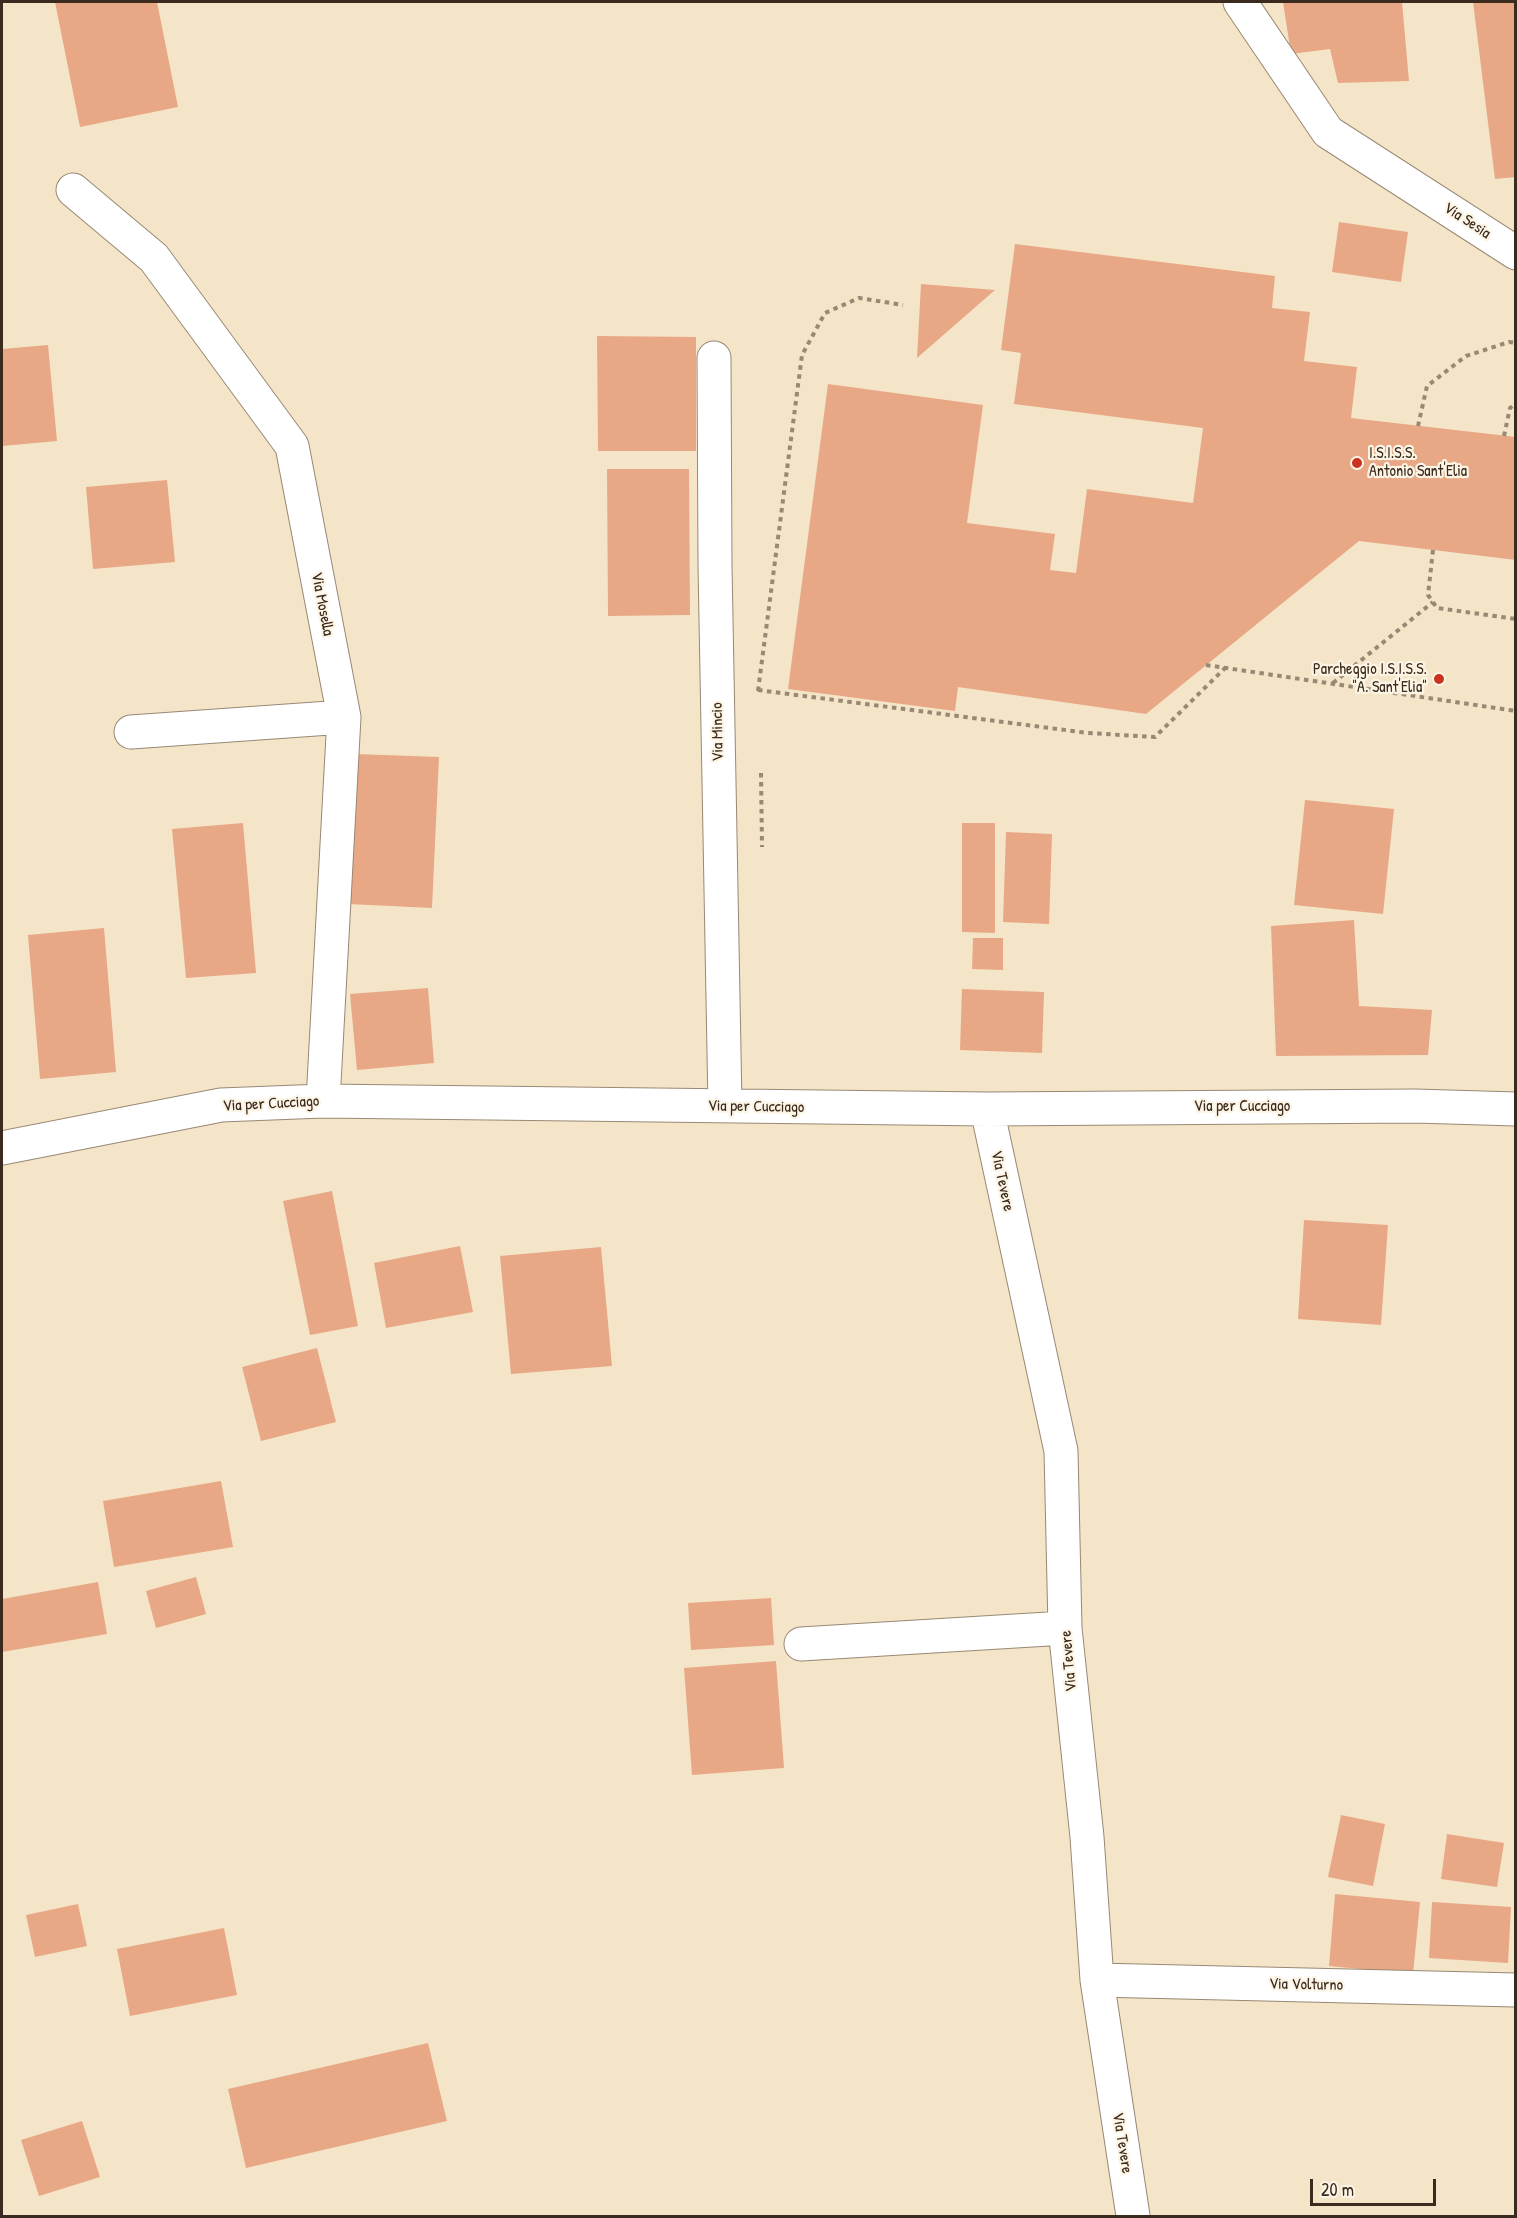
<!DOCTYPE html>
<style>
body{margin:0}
#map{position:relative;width:1517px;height:2218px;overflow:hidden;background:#f4e5c9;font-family:"Patrick Hand",sans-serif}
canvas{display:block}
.frame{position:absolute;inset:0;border:3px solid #3b2a1e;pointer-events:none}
.scale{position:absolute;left:1310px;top:2179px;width:126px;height:27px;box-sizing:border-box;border:3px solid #3b2a1e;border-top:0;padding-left:8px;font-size:18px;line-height:21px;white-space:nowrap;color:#3b2a1e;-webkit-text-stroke:4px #fcf5e5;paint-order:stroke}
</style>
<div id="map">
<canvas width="1517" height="2218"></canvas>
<div class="frame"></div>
<div class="scale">20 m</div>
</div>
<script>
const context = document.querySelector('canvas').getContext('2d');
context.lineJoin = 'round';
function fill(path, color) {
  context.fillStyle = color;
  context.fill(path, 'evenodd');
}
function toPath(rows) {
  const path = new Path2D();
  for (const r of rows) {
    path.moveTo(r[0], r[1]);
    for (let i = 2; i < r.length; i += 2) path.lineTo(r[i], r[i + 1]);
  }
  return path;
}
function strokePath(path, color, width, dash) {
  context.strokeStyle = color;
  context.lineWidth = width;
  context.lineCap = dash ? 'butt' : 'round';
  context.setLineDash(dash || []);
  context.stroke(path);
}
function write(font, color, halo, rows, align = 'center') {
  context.font = font + ' "Patrick Hand",sans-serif';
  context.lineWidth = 4.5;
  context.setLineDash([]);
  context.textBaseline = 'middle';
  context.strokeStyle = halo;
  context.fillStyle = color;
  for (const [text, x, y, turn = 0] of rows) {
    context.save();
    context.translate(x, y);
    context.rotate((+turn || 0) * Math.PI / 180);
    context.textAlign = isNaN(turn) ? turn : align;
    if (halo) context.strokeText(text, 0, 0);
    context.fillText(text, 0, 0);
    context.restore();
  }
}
fill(toPath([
 [55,2,157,2,178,107,80,127],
 [1283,2,1402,2,1409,81,1338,83,1330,49,1291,54],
 [1473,2,1516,2,1516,177,1495,179],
 [1339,222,1408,232,1401,282,1332,272],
 [1015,244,1275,276,1272,308,1310,312,1304,361,1357,367,1351,418,1516,437,1516,560,1359,541,1146,714,958,687,955,711,788,689,828,384,983,405,967,523,1055,534,1050,570,1076,573,1087,489,1193,503,1203,428,1014,404,1021,353,1001,350],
 [921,284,995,290,917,358],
 [597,336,696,337,696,451,598,451],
 [48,345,57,441,2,446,2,349],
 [607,469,689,469,690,615,608,616],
 [167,480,175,562,93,569,86,487],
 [355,754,439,757,432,908,348,904],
 [1305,800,1394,809,1383,914,1294,905],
 [243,823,256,973,186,978,172,829],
 [962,823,995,823,995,933,962,932],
 [1006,832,1052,834,1049,924,1003,922],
 [1354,920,1359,1006,1432,1010,1428,1055,1276,1056,1271,926],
 [104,928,116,1072,40,1079,28,935],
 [973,938,1003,938,1003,970,972,969],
 [428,988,434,1063,357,1070,350,994],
 [962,989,1044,992,1042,1053,960,1050],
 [332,1191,358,1326,310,1335,283,1201],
 [1304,1220,1388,1225,1381,1325,1298,1319],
 [460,1246,473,1312,386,1328,374,1263],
 [601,1247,612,1366,511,1374,500,1256],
 [317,1348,336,1422,261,1441,242,1367],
 [221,1481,233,1547,114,1567,103,1501],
 [196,1577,206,1614,156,1628,146,1591],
 [98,1582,107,1634,2,1652,2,1599],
 [771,1598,774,1645,691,1650,688,1603],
 [776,1661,784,1768,692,1775,684,1668],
 [1341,1815,1385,1824,1373,1886,1328,1877],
 [1447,1834,1504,1843,1497,1887,1441,1879],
 [1335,1894,1420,1902,1413,1974,1329,1966],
 [1432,1902,1511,1907,1508,1963,1429,1958],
 [78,1904,87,1946,35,1957,26,1915],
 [224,1928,237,1995,130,2016,117,1949],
 [428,2043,447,2121,246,2168,228,2089],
 [82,2121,100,2177,39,2196,21,2140]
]), '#e8a886');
const minor = toPath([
 [1240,2,1328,132,1516,253],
 [73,190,154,258,292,446,344,717,323,1101],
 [714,358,715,565,725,1106],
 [131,732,344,717],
 [987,1109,1061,1451,1065,1628,1087,1837,1097,1980,1133,2216],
 [2,1148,221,1105,323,1101,987,1109,1415,1106,1516,1109],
 [801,1644,1065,1628],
 [1097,1980,1516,1990]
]);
strokePath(minor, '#988874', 35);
strokePath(toPath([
 [1418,426,1427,386,1466,356,1509,342,1516,343],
 [1504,436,1510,408,1516,403],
 [1433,550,1428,595,1437,608,1516,619],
 [1206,665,1516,711],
 [1333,683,1433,602],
 [758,690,1088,733,1155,737,1225,668],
 [758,691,802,355,825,313,859,298,903,305],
 [761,773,762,847]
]), '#988874', 4, [4.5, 4.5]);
strokePath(minor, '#fff', 33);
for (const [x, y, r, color] of [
 [1357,463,6,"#c8321e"],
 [1439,679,6,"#c8321e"]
]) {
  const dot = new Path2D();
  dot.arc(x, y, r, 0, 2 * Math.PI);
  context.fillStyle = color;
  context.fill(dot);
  strokePath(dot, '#fcf5e5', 2);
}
write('16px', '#3b2a1e', '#fcf5e5', [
 ["Via Sesia",1467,221,33],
 ["Via Mosella",322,604,79],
 ["Via Mincio",718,732,-91],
 ["Via per Cucciago",271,1104,-3],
 ["Via per Cucciago",756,1107,1],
 ["Via per Cucciago",1242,1107],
 ["Via Tevere",1002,1181,78],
 ["Via Tevere",1069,1661,-95],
 ["Via Volturno",1306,1985,1],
 ["Via Tevere",1122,2143,81]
]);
write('16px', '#3b2a1e', '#fcf5e5', [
 ["I.S.I.S.S.",1369,454],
 ["Antonio Sant'Elia",1369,472],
 ["Parcheggio I.S.I.S.S.",1427,670,"right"],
 ["\"A. Sant'Elia\"",1427,688,"right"]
], 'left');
</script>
